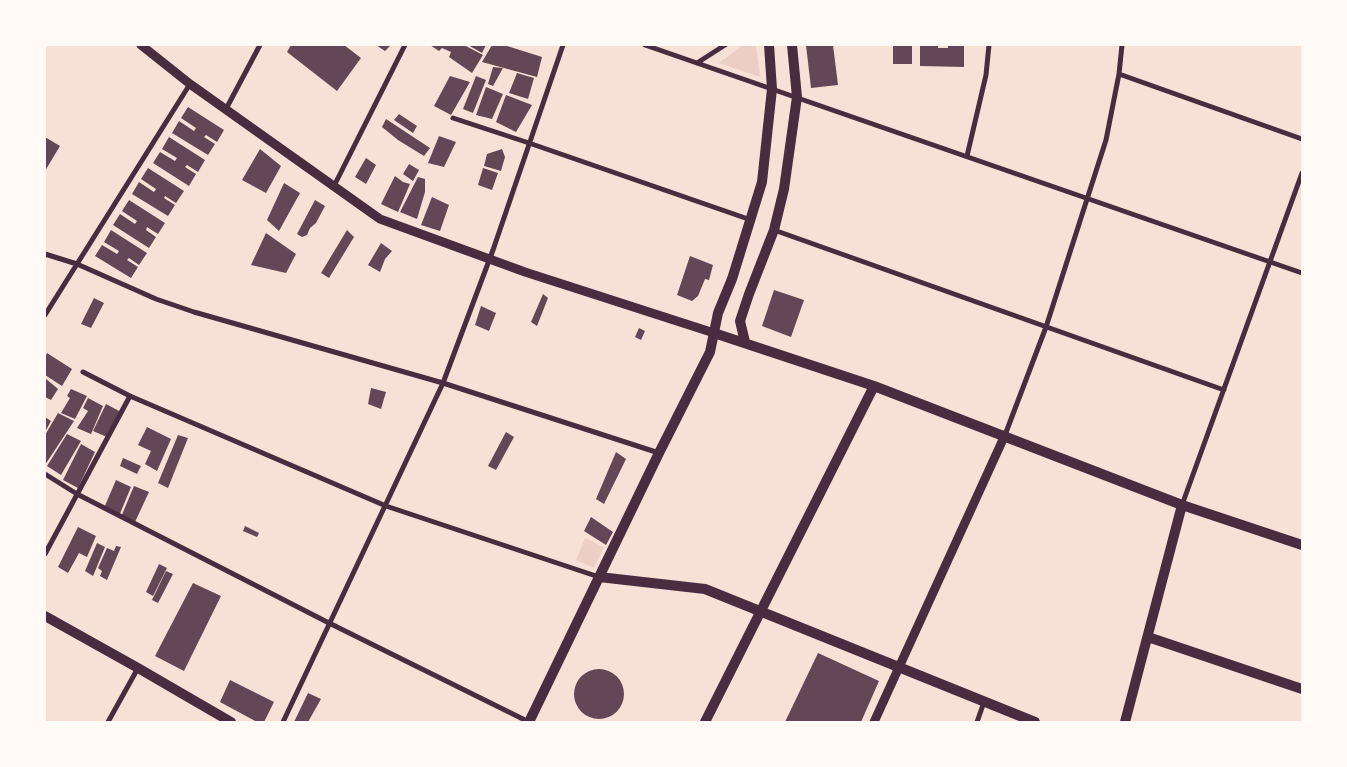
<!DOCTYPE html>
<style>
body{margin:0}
#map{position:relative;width:1347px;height:767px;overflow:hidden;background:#f7e1d7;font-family:"Exo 2",sans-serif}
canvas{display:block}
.frame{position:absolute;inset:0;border:46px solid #fffaf5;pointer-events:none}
</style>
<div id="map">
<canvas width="1347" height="767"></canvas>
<div class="frame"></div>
</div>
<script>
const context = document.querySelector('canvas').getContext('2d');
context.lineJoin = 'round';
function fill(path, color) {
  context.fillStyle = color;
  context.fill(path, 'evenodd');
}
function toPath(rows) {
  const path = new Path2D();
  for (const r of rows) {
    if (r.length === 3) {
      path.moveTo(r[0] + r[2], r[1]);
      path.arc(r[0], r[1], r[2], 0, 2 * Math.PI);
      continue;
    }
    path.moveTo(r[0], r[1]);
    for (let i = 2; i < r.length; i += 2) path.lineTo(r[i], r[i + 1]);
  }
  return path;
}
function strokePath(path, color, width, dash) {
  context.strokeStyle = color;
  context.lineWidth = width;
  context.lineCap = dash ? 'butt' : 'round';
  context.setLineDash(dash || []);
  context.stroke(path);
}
fill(toPath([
 [743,45,756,45,760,77,719,63],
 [585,538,604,547,594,568,576,560]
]), '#ebcfc5');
fill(toPath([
 [291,45,344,45,361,58,337,91,287,52],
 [376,45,391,45,385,51],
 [430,45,464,45,483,55,472,73,449,57,451,52,442,48,439,51],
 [468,45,486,45,482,53],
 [492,45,504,45,542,57,537,77,482,62],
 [806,45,833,45,838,85,811,88],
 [893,45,912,45,912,64,893,64],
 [920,45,938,45,938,48,948,48,948,45,964,45,964,67,920,66],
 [493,67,503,68,493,86,488,84],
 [517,73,534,78,528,99,509,93],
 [450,76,470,82,451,115,434,106],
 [476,76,486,80,473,113,463,109],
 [486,87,503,94,492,119,476,115],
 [506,95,532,105,516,132,496,122],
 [188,107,224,130,217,142,206,135,204,137,215,144,208,155,172,133,179,121,194,131,196,128,181,118],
 [399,114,417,126,413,133,394,120],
 [386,119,430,148,424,156,398,140,382,127],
 [439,136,456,142,444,167,428,163],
 [45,137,60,146,45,171],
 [169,137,205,160,198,172,187,165,185,167,196,174,189,186,153,163,160,152,175,161,177,158,162,149],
 [260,149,281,166,266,193,242,180],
 [502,149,505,157,501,171,484,166,487,154],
 [366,158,376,165,366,184,355,177],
 [409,164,419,170,413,181,403,174],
 [148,168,184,191,176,203,165,196,164,198,175,205,168,216,132,194,139,182,154,192,156,189,141,179],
 [483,168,498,173,492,190,478,185],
 [395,176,403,182,410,184,398,212,381,204],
 [418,177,425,179,425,192,417,219,400,212],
 [284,183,300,193,279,231,267,220],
 [432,197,449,205,440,231,421,225],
 [129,200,165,223,158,234,147,227,146,230,156,237,149,248,113,225,120,214,135,224,137,221,122,211],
 [315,200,325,206,316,223,310,228,307,235,302,237,297,234],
 [111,230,147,253,139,265,129,258,127,260,138,267,131,278,95,256,102,245,117,254,119,251,104,242],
 [347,230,354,237,329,278,321,273],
 [266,233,296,254,286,273,251,265],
 [381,243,392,251,385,259,380,272,368,265],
 [690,256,713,265,709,280,705,279,698,296,692,301,677,295],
 [774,290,804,300,791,337,762,326],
 [543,294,548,298,537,326,531,322],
 [94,298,104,303,91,328,81,324],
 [481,306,496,313,489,331,475,325],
 [639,328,645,331,641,340,635,337],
 [47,353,72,369,62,386,45,375,45,357],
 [45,378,58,389,51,400,45,397],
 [371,388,386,392,381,409,368,404],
 [71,389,87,396,75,419,61,413,70,398,67,396],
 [88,398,103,406,91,434,77,428,88,411,83,408],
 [106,404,121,412,107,437,93,431],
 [58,413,74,421,45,465,45,435],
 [45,417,51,421,45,432],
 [147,427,171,439,157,471,145,464,151,451,138,445],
 [506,432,514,437,496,470,488,466],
 [67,434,81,441,61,475,47,466],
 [178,435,188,438,168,488,158,483],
 [81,444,95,452,78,488,63,480],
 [616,452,626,459,604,504,596,499],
 [123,458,141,466,137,474,120,466],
 [116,480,131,487,119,516,104,508],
 [134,486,149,492,134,524,121,517],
 [591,517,613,532,606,545,584,531],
 [245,526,259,533,257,537,243,531],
 [78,527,96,536,87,557,79,553,68,573,58,567],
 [97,543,105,547,93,576,85,571],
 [116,546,121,547,107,580,100,576,102,571,98,568,107,548,114,551],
 [159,564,167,568,153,596,146,592],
 [166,571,173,574,158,603,152,600],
 [193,583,221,596,184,671,155,656],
 [818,653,879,681,861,722,785,722],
 [599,694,25],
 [230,680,274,702,264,722,257,722,220,702],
 [308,693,321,699,308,722,294,722]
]), '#644757');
strokePath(toPath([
 [645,45,1302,273],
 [697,63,725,45],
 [1119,74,1302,139],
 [226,109,260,45],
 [453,118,529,143,751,220],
 [967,156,986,75,989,45],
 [334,186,405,45],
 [774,230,1224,390],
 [45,254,77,264,156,299,194,312,443,383,659,453],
 [45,315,190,84],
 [83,372,130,396,386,506,599,577],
 [1005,435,1046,327,1106,140,1119,74,1122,45],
 [45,474,77,494,329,623,529,722],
 [1182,505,1302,173],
 [45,554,130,396],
 [108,722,138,668],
 [283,722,443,383,493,250,563,45],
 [977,722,984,702]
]), '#4a2c40', 5);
strokePath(toPath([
 [141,45,190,84,380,219,525,272,714,333],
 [874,722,1005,435]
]), '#4a2c40', 9);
strokePath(toPath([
 [714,333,874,386,1182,505,1302,545],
 [745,342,740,321,749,294,774,230,784,189,797,97,792,45],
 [599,577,705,589,1035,722],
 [45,616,138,668,231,722],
 [1148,637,1302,689],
 [529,722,659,453,710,352,718,313,732,279,762,182,772,89,769,45],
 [705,722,874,386],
 [1125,722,1182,505]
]), '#4a2c40', 10);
</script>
